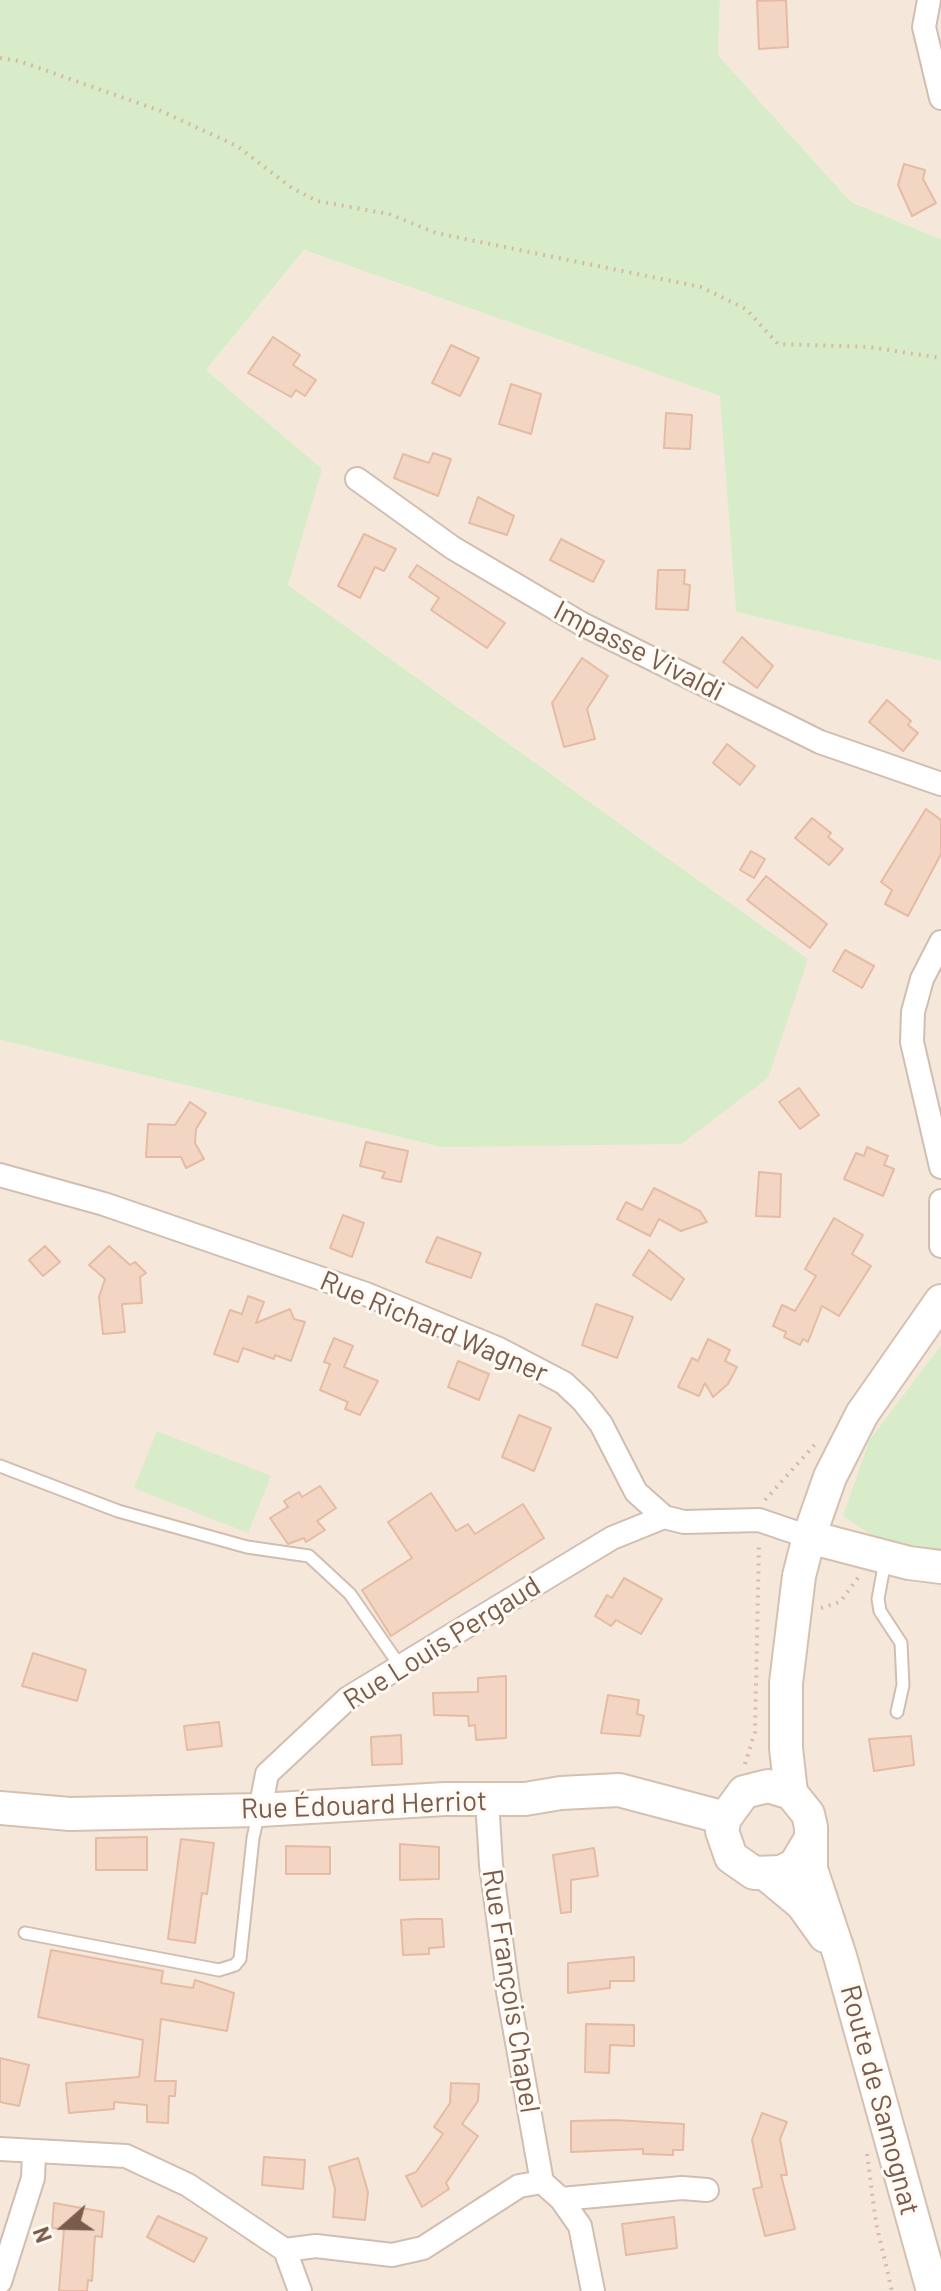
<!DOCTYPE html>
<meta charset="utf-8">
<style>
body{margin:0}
#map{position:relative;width:941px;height:2291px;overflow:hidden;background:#fdf6ec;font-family:Barlow,sans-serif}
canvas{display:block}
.north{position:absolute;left:24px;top:2187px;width:80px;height:80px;-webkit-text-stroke:6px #fffaf3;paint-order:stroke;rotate:250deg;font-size:22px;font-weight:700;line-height:32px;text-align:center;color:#7a5c4d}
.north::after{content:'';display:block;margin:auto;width:28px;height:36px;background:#7a5c4d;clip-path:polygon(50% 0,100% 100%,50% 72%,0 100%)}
</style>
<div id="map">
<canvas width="941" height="2291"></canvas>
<div class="north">N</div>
</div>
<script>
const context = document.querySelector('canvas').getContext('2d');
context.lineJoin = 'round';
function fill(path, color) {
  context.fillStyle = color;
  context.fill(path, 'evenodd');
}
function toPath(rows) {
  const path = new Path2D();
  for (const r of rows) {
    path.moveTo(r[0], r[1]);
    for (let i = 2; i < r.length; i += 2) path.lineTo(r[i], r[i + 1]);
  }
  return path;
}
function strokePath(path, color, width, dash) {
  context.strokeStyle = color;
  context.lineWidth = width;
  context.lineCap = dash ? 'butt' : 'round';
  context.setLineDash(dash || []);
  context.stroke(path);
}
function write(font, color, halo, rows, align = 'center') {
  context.font = font + ' Barlow,sans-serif';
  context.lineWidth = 6;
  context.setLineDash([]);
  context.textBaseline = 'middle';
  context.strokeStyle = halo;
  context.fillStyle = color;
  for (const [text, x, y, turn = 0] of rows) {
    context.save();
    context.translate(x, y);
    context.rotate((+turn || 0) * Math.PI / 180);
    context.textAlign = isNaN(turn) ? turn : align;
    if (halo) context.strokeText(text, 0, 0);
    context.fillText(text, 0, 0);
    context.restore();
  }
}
fill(toPath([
 [720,0,941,0,941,239,851,202,718,55],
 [304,250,721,396,736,612,941,661,941,1345,870,1439,891,1548,941,1550,941,2291,0,2291,0,1040,441,1147,808,959,288,585,321,469,206,370]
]), '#f5e8da');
fill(toPath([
 [0,0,720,0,718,55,851,202,941,239,941,661,736,612,720,396,304,250,206,370,322,469,288,585,808,959,768,1078,681,1144,441,1147,0,1040],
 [941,1345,941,1550,891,1548,843,1516,870,1439],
 [157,1431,271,1476,248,1533,134,1488]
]), '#d8ecc9');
const building = toPath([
 [786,0,788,47,759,49,757,1,786,0],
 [904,164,925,170,923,179,936,203,912,216,898,185,904,164],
 [273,337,300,355,293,365,316,380,305,396,296,390,291,397,248,373,273,337],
 [451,345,479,358,460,396,432,383,451,345],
 [511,384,541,394,531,434,499,424,511,384],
 [666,413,692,415,690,449,664,448,666,413],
 [433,453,451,459,438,496,394,478,403,454,429,463,433,453],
 [478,497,514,516,507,535,469,523,478,497],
 [364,534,396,549,384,571,375,567,360,598,338,586,364,534],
 [561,539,604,561,593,582,550,560,561,539],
 [417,565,505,623,487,648,431,610,439,598,409,577,417,565],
 [658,570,685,570,684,584,690,585,688,610,656,609,658,570],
 [742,637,773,666,757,688,723,662,742,637],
 [582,658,608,676,587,709,595,739,564,747,552,703,582,658],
 [887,700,911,721,908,725,918,733,903,751,869,722,887,700],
 [727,744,755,766,740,785,713,763,727,744],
 [926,809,941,820,941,854,908,916,885,904,892,890,881,882,926,809],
 [812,818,831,833,828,837,843,849,829,865,795,838,812,818],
 [751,851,765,859,754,878,740,870,751,851],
 [766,876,827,924,810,948,747,900,766,876],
 [845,950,874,966,862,988,833,971,845,950],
 [799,1088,819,1115,800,1129,779,1102,799,1088],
 [190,1102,206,1113,196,1129,195,1143,204,1159,186,1168,181,1157,146,1157,148,1124,175,1125,190,1102],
 [366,1142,408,1151,401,1182,382,1178,385,1172,360,1166,366,1142],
 [867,1147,888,1156,884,1165,894,1169,883,1196,844,1179,856,1153,864,1156,867,1147],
 [759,1172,781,1174,780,1217,756,1216,759,1172],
 [654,1188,700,1211,707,1222,681,1231,659,1219,650,1236,617,1219,626,1202,642,1210,654,1188],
 [343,1215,364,1223,352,1257,330,1248,343,1215],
 [834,1218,863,1235,852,1254,871,1266,839,1316,822,1306,808,1342,803,1339,800,1345,784,1337,786,1332,773,1326,782,1305,795,1311,816,1276,805,1269,834,1218],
 [437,1237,481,1253,471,1278,426,1262,437,1237],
 [45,1246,60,1262,43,1276,29,1260,45,1246],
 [109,1246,130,1265,135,1262,146,1273,140,1277,142,1303,122,1304,125,1332,103,1334,99,1297,105,1279,89,1265,109,1246],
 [649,1250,684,1279,671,1300,633,1275,649,1250],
 [248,1296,264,1302,256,1323,290,1309,294,1319,305,1322,291,1361,275,1355,274,1359,243,1348,238,1362,214,1354,230,1310,242,1314,248,1296],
 [596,1304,633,1317,617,1358,582,1345,596,1304],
 [334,1338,353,1346,344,1367,378,1381,360,1415,345,1409,348,1402,320,1390,330,1364,324,1362,334,1338],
 [708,1339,730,1350,725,1361,737,1367,728,1384,713,1397,705,1383,699,1396,678,1387,692,1358,698,1361,708,1339],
 [458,1361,489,1374,479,1400,448,1387,458,1361],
 [519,1415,551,1428,534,1471,502,1457,519,1415],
 [320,1486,336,1508,317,1521,325,1530,306,1542,304,1538,288,1544,270,1518,288,1507,284,1501,299,1492,302,1497,320,1486],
 [431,1493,456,1531,468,1524,475,1534,523,1504,544,1538,391,1636,362,1590,412,1558,388,1522,431,1493],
 [624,1578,662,1599,641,1634,616,1620,611,1626,595,1616,607,1595,612,1598,624,1578],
 [33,1653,86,1670,77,1701,22,1686,33,1653],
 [506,1676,506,1738,476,1740,475,1725,469,1726,468,1716,434,1715,433,1693,478,1692,478,1678,506,1676],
 [608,1695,639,1700,637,1714,644,1716,640,1736,601,1733,608,1695],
 [219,1722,222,1746,187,1750,184,1726,219,1722],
 [401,1735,402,1764,372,1765,371,1737,401,1735],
 [911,1736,914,1765,874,1771,869,1739,911,1736],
 [147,1837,147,1870,96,1870,96,1838,147,1837],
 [181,1839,214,1843,207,1894,202,1893,195,1943,168,1939,181,1839],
 [400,1844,439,1847,439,1879,400,1880,400,1844],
 [286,1846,330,1847,330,1874,286,1874,286,1846],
 [594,1848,598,1876,571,1880,571,1912,561,1913,553,1855,594,1848],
 [416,1919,442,1919,444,1947,429,1948,429,1954,403,1955,401,1920,416,1919],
 [51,1950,163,1971,161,1983,193,1988,195,1980,234,1993,227,2031,161,2019,155,2081,176,2081,175,2096,169,2096,168,2123,147,2122,147,2105,114,2102,114,2109,69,2113,66,2083,139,2077,143,2040,38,2017,51,1950],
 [634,1957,634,1981,610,1981,610,1988,568,1993,568,1963,634,1957],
 [586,2024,634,2025,634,2046,610,2045,609,2073,585,2072,586,2024],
 [0,2058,29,2065,19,2106,0,2102,0,2058],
 [451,2083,479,2084,478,2101,462,2124,478,2136,446,2183,449,2189,422,2207,406,2176,416,2172,443,2134,434,2127,450,2103,451,2083],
 [762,2113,787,2122,780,2139,787,2175,781,2175,795,2229,765,2236,753,2189,762,2187,752,2140,762,2113],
 [615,2120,684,2124,683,2150,673,2150,673,2155,643,2154,643,2149,571,2152,571,2121,615,2120],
 [264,2157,305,2160,303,2189,262,2185,264,2157],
 [358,2158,368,2192,365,2220,333,2217,335,2189,329,2167,358,2158],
 [54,2203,104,2212,102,2237,95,2236,92,2281,88,2280,87,2291,59,2291,64,2229,52,2228,54,2203],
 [158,2216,207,2238,194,2262,147,2237,158,2216],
 [674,2217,677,2248,626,2255,622,2224,674,2217]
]);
fill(building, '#f3d5c3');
strokePath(building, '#e6bba3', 2);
const lane = toPath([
 [0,1466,118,1511,247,1547,309,1556,350,1594,400,1666],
 [885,1561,878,1599,880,1611,901,1643,903,1685,897,1712],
 [25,1933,219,1970,235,1965,240,1959,253,1838,259,1811]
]);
const street = toPath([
 [929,0,924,27,941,98],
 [357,479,453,548,582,624,820,742,941,784],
 [941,942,922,979,913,1012,912,1042,941,1167],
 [0,1175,104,1204,366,1294,499,1349,564,1383,583,1401,601,1424,636,1492,664,1517,684,1522,759,1520,809,1537],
 [941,1201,941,1246],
 [487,1800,491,1865,508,1992,542,2182,561,2199,580,2226,593,2291],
 [260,1810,267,1774,348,1698,612,1538,664,1517],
 [0,2149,126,2156,188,2185,285,2250,316,2246,392,2255,423,2248,519,2186,542,2182],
 [561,2199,682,2188,707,2190],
 [285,2250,300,2291],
 [0,2282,33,2178,34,2153]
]);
const secondary = toPath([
 [809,1537,909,1563,941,1567],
 [791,1793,786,1748,786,1683,799,1576,809,1537,830,1477,862,1414,941,1301],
 [0,1808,70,1814,260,1810,445,1799,525,1799,561,1793,619,1790,725,1818],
 [810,1840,795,1865,781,1872,754,1873,731,1857,722,1831,725,1818,744,1792,768,1786,791,1793,808,1814,811,1827,811,1869,840,1956,933,2291],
 [767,1875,802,1904,825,1936]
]);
strokePath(lane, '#d1beb0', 15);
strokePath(street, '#d1beb0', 26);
strokePath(secondary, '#d6c0b0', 36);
strokePath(toPath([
 [0,58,19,61,161,111,237,146,292,188,317,201,389,214,436,233,701,287,746,309,778,344,869,347,941,358],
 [765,1500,818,1441],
 [821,1608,840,1602,860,1575],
 [745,1764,755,1732,759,1543],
 [867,2154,876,2223,892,2291]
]), '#d9b8a5', 4, [2, 6]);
strokePath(lane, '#fff', 11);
strokePath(street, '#fff', 22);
strokePath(secondary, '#fff', 32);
write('28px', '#7a5c4d', '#fffaf3', [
 ["Impasse Vivaldi",639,651,27],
 ["Rue Richard Wagner",434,1327,23],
 ["Rue Louis Pergaud",442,1643,-32],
 ["Rue Édouard Herriot",364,1805,-2],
 ["Rue François Chapel",511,1991,81],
 ["Route de Samognat",880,2100,75]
]);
</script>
